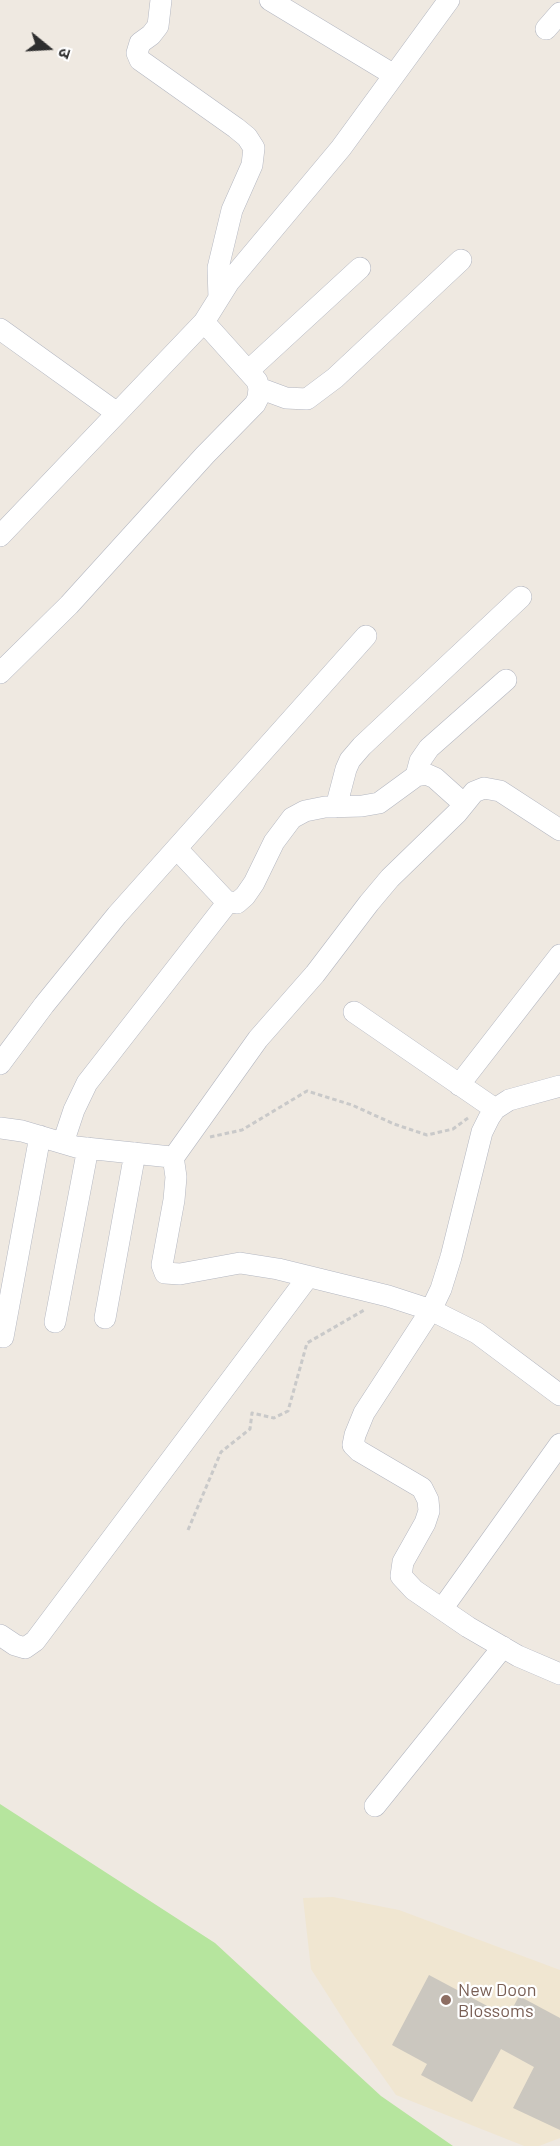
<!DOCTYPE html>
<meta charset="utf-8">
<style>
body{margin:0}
#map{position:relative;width:560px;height:2146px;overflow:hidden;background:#efe9e1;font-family:Barlow,"Noto Sans Devanagari",sans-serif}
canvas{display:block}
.north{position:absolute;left:18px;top:18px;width:60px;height:60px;-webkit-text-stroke:4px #fff;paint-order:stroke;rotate:108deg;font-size:16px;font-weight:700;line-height:24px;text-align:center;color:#2e2e2e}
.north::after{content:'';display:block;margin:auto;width:21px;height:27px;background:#2e2e2e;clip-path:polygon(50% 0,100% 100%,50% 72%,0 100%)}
</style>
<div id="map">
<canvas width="560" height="2146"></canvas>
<div class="north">उ</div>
</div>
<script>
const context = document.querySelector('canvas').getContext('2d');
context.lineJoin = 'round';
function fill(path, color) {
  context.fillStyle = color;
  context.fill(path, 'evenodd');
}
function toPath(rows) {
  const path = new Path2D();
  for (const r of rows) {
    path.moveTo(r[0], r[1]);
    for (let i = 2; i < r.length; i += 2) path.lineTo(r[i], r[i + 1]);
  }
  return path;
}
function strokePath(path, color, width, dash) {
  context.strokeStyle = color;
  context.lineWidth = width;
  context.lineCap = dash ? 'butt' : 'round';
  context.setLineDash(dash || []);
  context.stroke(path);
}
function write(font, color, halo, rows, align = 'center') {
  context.font = font + ' Barlow,sans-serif';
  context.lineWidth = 4.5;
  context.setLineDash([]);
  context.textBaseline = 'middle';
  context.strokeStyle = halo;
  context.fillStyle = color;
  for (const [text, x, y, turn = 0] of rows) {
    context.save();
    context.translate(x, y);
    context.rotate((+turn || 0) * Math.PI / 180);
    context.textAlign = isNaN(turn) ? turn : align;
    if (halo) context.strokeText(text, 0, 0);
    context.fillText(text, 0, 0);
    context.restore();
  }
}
fill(toPath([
 [333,1897,399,1910,560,1970,560,2138,539,2146,524,2146,396,2095,350,2030,311,1969,303,1898]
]), '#f0e6d1');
fill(toPath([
 [0,1804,215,1943,381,2096,453,2146,0,2146]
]), '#b6e59e');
fill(toPath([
 [429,1975,508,2017,519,1996,560,2018,560,2130,513,2108,534,2067,501,2049,472,2102,421,2075,427,2064,392,2045]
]), '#cbc7bf');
const minor = toPath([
 [161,0,158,26,151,35,140,43,137,53,140,60,236,128,247,137,254,148,252,165,232,210,218,268,219,298],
 [270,0,394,75],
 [546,29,560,13],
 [0,329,117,413],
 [248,371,360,268],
 [259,388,286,398,307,399,335,378,461,260],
 [0,536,204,322,229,282,341,148,449,0],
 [0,673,69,605,205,455,255,404,258,398,259,388,257,381,204,322],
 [416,776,420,761,429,748,506,680],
 [336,807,346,769,350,760,362,746,521,597],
 [177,849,226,901,237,903,245,896,254,883,274,842,292,818,305,811,325,807,362,806,379,803,416,776,426,774,435,778,464,804],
 [354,1012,495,1109],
 [0,1064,44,1005,117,915,366,636],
 [459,1085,560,955],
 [560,1086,509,1100,495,1109,489,1118,482,1132,451,1257,441,1289,431,1310,364,1413,355,1435,353,1445,359,1451,422,1488,428,1500,429,1511,425,1523,403,1562,401,1576,414,1590,468,1627,518,1656,560,1674],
 [0,1128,22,1131,76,1147,171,1157,176,1154,258,1039,315,974,369,903,390,878,457,813,474,792,484,788,500,791,560,830],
 [63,1143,74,1110,87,1083,228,902],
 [173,1156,176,1177,174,1200,162,1265,165,1273,180,1274,240,1263,278,1269,388,1296,431,1310,477,1333,560,1395],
 [105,1318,135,1153],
 [55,1322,88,1148],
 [3,1337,40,1136],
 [442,1609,560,1444],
 [0,1635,15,1645,25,1648,35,1641,308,1277],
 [375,1806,503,1647]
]);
strokePath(minor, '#b4b7c1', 22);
strokePath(toPath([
 [210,1137,242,1130,307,1091,352,1105,394,1124,427,1135,453,1129,468,1118],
 [188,1530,221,1452,250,1429,252,1413,274,1418,288,1411,307,1343,366,1309]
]), '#c9c9c9', 3, [4.5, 3]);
strokePath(minor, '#fff', 21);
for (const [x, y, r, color] of [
 [446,2000,6,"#8d6e63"]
]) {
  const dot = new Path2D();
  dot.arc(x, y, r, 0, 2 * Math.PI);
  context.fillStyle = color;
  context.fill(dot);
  strokePath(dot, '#fff', 2);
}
write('18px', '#785e54', '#fff', [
 ["New Doon",458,1990],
 ["Blossoms",458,2011]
], 'left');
</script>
